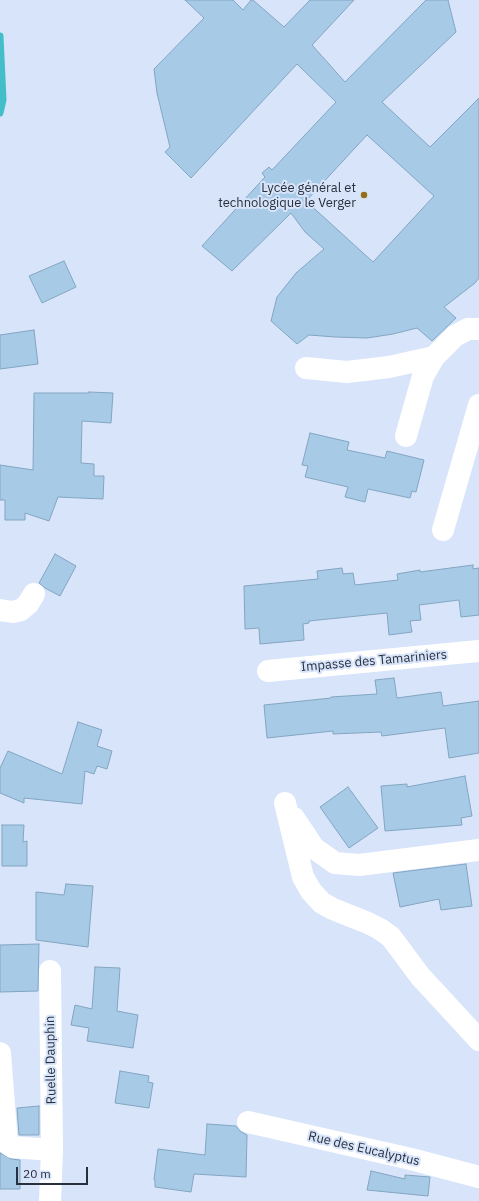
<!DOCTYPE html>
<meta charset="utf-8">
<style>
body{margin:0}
#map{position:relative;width:479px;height:1201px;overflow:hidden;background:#d8e4fa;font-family:"IBM Plex Sans",sans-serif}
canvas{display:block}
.scale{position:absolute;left:16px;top:1167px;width:72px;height:18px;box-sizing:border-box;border:2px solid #28303e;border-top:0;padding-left:5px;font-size:12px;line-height:14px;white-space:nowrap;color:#28303e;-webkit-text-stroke:3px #d8e4fa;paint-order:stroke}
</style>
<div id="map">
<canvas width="479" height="1201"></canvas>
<div class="scale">20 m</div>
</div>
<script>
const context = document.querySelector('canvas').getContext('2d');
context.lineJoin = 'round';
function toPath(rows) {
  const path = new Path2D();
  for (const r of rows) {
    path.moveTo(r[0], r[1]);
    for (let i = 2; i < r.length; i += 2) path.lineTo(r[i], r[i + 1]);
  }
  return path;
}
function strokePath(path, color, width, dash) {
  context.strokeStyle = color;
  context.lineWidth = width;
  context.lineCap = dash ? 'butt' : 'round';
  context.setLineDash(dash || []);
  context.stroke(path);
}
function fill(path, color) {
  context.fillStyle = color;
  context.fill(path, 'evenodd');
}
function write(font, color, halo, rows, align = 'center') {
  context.font = font + ' "IBM Plex Sans",sans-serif';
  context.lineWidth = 4;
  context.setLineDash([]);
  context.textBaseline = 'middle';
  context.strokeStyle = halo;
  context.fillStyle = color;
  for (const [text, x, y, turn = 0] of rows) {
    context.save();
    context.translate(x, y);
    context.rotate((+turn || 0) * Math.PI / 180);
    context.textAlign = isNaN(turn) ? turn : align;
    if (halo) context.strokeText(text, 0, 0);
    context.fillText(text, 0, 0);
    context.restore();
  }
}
strokePath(toPath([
 [0,36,3,100,0,113]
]), '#42bec9', 7);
const building = toPath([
 [185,0,233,0,243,10,251,0,253,0,284,27,310,0,354,0,312,45,345,82,426,0,448,0,456,32,382,102,430,147,479,98,479,278,475,283,444,307,456,318,432,341,417,328,393,334,367,338,335,337,309,335,297,344,271,321,277,297,296,273,324,249,305,232,291,213,232,271,202,246,265,177,262,173,269,167,272,170,336,102,297,64,191,178,165,152,170,147,157,93,154,69,204,18,185,0],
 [367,135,434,196,373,262,306,201,367,135],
 [64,261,76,287,42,303,29,276,64,261],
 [34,330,38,364,0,369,0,335,34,330],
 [89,392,113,393,111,423,82,421,81,463,94,464,94,476,104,476,103,499,58,497,49,521,25,513,25,520,5,520,5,500,0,500,0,465,33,470,34,393,89,393,89,392],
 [310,433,349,442,347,450,385,458,387,451,424,460,416,492,412,491,410,498,368,489,365,502,345,497,348,487,305,477,308,466,302,465,310,433],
 [55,554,76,566,60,596,45,588,39,583,55,554],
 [473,565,473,569,479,568,479,615,461,617,459,600,419,605,421,620,410,621,412,632,389,635,387,613,309,621,309,623,303,624,304,640,260,644,259,628,245,629,244,586,318,579,317,571,342,568,343,574,353,573,355,585,398,580,397,574,420,570,420,572,473,565],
 [394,678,397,698,441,692,443,706,479,701,479,753,449,758,445,728,382,736,381,732,333,734,333,731,267,738,264,705,331,698,331,697,377,694,375,680,394,678],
 [78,722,102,730,97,746,112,751,107,769,97,766,94,774,85,771,82,804,24,798,24,803,0,793,0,768,8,751,62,774,78,722],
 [465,776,472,816,461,818,462,825,385,831,381,786,407,784,407,787,465,776],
 [348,787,378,828,349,848,320,807,348,787],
 [2,825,24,825,23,842,27,841,27,866,2,866,2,825],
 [466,864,472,906,441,910,439,899,400,907,393,873,466,864],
 [66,884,93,886,88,947,36,940,36,892,64,895,66,884],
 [39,944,38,991,0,992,0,945,39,944],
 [95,967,120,968,117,1011,138,1015,133,1048,87,1041,89,1028,71,1025,75,1005,92,1009,95,967],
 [120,1071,149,1076,148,1082,153,1083,149,1108,115,1103,120,1071],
 [39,1106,39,1135,19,1135,17,1108,39,1106],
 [207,1124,236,1126,240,1131,247,1135,246,1177,194,1174,191,1192,155,1187,155,1180,154,1180,158,1149,205,1155,207,1124],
 [0,1153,11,1159,20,1160,20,1189,0,1189,0,1153],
 [371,1171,405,1179,405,1175,430,1177,428,1196,367,1190,371,1171]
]);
fill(building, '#a7cae7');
strokePath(building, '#83a5c1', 1);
strokePath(toPath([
 [306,368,347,372,389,367,434,357],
 [406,436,423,376,434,357,455,336,468,329,479,329],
 [443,530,479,405],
 [0,610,13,612,21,610,28,604,34,594],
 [268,671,479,651],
 [285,803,303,877,311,891,322,903,333,909,368,923,380,929,391,937,420,976,479,1040],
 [294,818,314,848,335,863,359,865,479,850],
 [50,971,52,1150],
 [0,1053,7,1143,12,1147,52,1150,50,1201],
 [248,1122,411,1159,479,1177]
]), '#fff', 22);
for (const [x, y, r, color] of [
 [364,195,4,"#946f18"]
]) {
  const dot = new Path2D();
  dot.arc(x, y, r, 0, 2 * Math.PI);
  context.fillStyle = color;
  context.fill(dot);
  strokePath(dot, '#d8e4fa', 1.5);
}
write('13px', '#28303e', '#d8e4fa', [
 ["Lycée général et",356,188],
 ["technologique le Verger",356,203]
], 'right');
write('13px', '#28303e', '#d8e4fa', [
 ["Impasse des Tamariniers",374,661,-5],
 ["Ruelle Dauphin",51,1060,-91],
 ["Rue des Eucalyptus",364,1149,13]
]);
</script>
